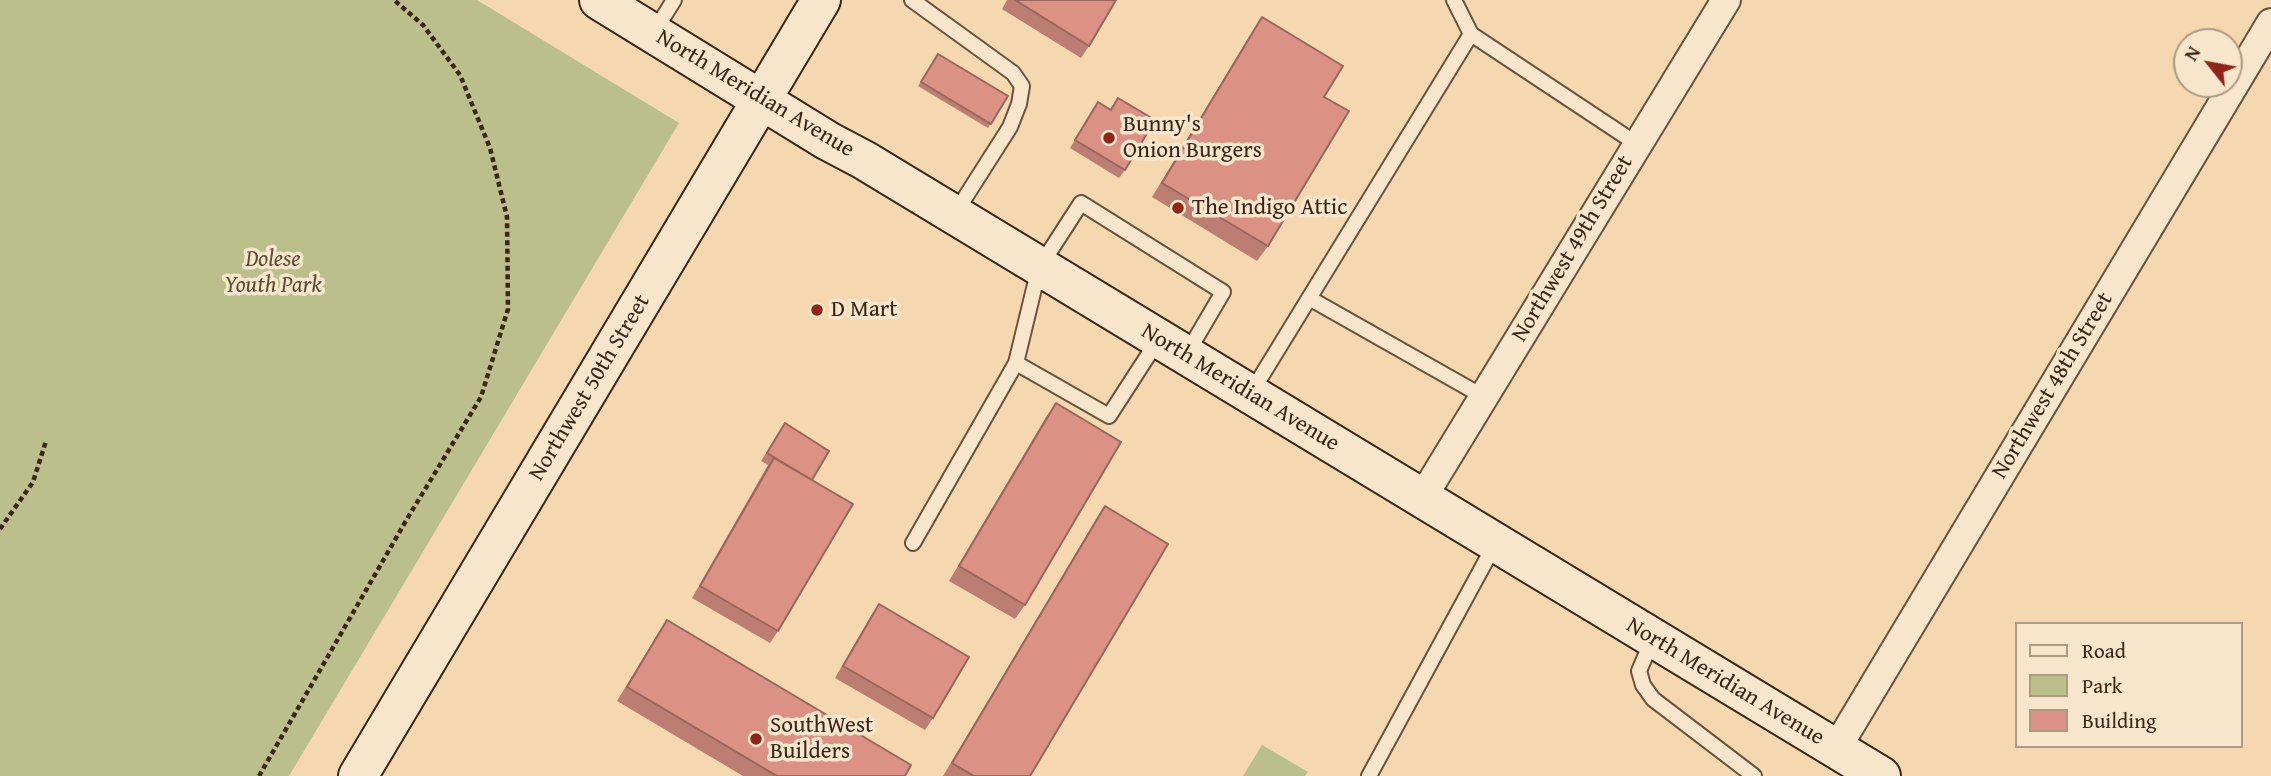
<!DOCTYPE html>
<style>
body{margin:0}
#map{position:relative;width:2271px;height:776px;overflow:hidden;background:#f5d8b0;font-family:"Gentium Book Plus",serif}
canvas{display:block}
.legend{position:absolute;left:2015px;top:622px;width:228px;height:126px;box-sizing:border-box;background:#f8e6cc;border:2px solid #ad9a84;margin:0;padding:9px 12px;list-style:none;font-size:21px;color:#3c2717}
.legend li{display:flex;align-items:center;gap:14px;height:35px}
.legend b{width:35px;border:2px solid #ad9a84}
.north{position:absolute;left:2173px;top:28px;width:70px;height:70px;box-sizing:border-box;background:#f8e6cc;border:2px solid #ad9a84;border-radius:50%;rotate:301deg;font-size:19px;font-weight:700;line-height:28px;text-align:center;color:#3c2717}
.north::after{content:'';display:block;margin:auto;width:24px;height:32px;background:#8f2418;clip-path:polygon(50% 0,100% 100%,50% 72%,0 100%)}
</style>
<div id="map">
<canvas width="2271" height="776"></canvas>
<ul class="legend">
<li><b style="height:9px;background:#f8e6cc"></b>Road</li>
<li><b style="height:19px;background:#babf8c"></b>Park</li>
<li><b style="height:19px;background:#db9184"></b>Building</li>
</ul>
<div class="north">N</div>
</div>
<script>
const context = document.querySelector('canvas').getContext('2d');
context.lineJoin = 'round';
function fill(path, color) {
  context.fillStyle = color;
  context.fill(path, 'evenodd');
}
function toPath(rows) {
  const path = new Path2D();
  for (const r of rows) {
    path.moveTo(r[0], r[1]);
    for (let i = 2; i < r.length; i += 2) path.lineTo(r[i], r[i + 1]);
  }
  return path;
}
function strokePath(path, color, width, dash) {
  context.strokeStyle = color;
  context.lineWidth = width;
  context.lineCap = dash ? 'butt' : 'round';
  context.setLineDash(dash || []);
  context.stroke(path);
}
function write(font, color, halo, rows, align = 'center') {
  context.font = font + ' "Gentium Book Plus",serif';
  context.lineWidth = 7;
  context.setLineDash([]);
  context.textBaseline = 'middle';
  context.strokeStyle = halo;
  context.fillStyle = color;
  for (const [text, x, y, turn = 0] of rows) {
    context.save();
    context.translate(x, y);
    context.rotate((+turn || 0) * Math.PI / 180);
    context.textAlign = isNaN(turn) ? turn : align;
    if (halo) context.strokeText(text, 0, 0);
    context.fillText(text, 0, 0);
    context.restore();
  }
}
fill(toPath([
 [0,0,477,0,679,123,289,776,0,776],
 [1262,745,1308,772,1305,776,1243,776]
]), '#babf8c');
const lane = toPath([
 [912,0,1013,73,1022,86,1019,104,1010,127,954,215],
 [1454,0,1471,34],
 [654,32,674,0],
 [1309,298,1484,397],
 [1016,363,1109,416,1158,340],
 [1251,393,1471,34,1637,144],
 [913,543,1016,363,1039,268,1081,203,1223,292,1186,355],
 [1653,638,1639,671,1643,685,1653,699,1754,776],
 [1369,776,1495,544]
]);
const street = toPath([
 [1422,498,1726,0],
 [1836,749,2271,23]
]);
const secondary = toPath([
 [599,0,828,141,864,160,1881,776],
 [358,776,821,0]
]);
strokePath(lane, '#6a533d', 18);
strokePath(street, '#6a533d', 32);
strokePath(secondary, '#3c2717', 42);
strokePath(toPath([
 [0,529,33,482,46,441],
 [259,776,407,519,481,397,508,309,507,217,490,148,460,75,423,25,394,0]
]), '#3c2717', 4.5, [5, 3.5]);
strokePath(lane, '#f8e6cc', 14);
strokePath(street, '#f8e6cc', 28);
strokePath(secondary, '#f8e6cc', 38);
fill(toPath([
 [1007,0,1116,0,1089,46,1081,58,1002,9],
 [1262,17,1324,97,1268,246,1257,261,1152,197,1252,32],
 [938,54,1008,96,988,128,918,86],
 [1118,98,1125,170,1119,178,1070,148,1098,102,1110,109],
 [1056,403,1025,605,1015,619,949,581,1046,417],
 [785,423,811,480,778,631,770,643,692,598,768,465,761,461],
 [1105,506,1030,776,943,776,1095,521],
 [879,604,933,718,925,730,835,678,871,616],
 [667,620,905,776,743,776,617,701,657,635]
]), '#bc7d72');
const building = toPath([
 [1015,0,1116,0,1089,46,1015,0],
 [1262,17,1343,66,1324,97,1349,111,1268,246,1162,183,1262,17],
 [938,54,1008,96,991,124,921,82,938,54],
 [1118,98,1155,120,1125,170,1075,140,1098,102,1111,110,1118,98],
 [1056,403,1121,442,1025,605,959,566,1056,403],
 [785,423,829,451,812,480,767,453,785,423],
 [774,458,853,504,778,631,700,586,774,458],
 [1105,506,1168,544,1030,776,974,776,952,763,1105,506],
 [879,604,969,657,933,718,843,666,879,604],
 [667,620,911,765,905,776,777,776,627,687,667,620]
]);
fill(building, '#db9184');
strokePath(building, '#99665c', 2);
for (const [x, y, r, color] of [
 [1109,138,7,"#8f2418"],
 [1178,208,7,"#8f2418"],
 [817,310,7,"#8f2418"],
 [756,739,7,"#8f2418"]
]) {
  const dot = new Path2D();
  dot.arc(x, y, r, 0, 2 * Math.PI);
  context.fillStyle = color;
  context.fill(dot);
  strokePath(dot, '#f8e6cc', 2.5);
}
write('23px', '#3c2717', '#f8e6cc', [
 ["North Meridian Avenue",755,94,31],
 ["Northwest 49th Street",1573,249,-59],
 ["Northwest 48th Street",2053,386,-59],
 ["Northwest 50th Street",590,388,-59],
 ["North Meridian Avenue",1240,388,31],
 ["North Meridian Avenue",1725,682,31]
]);
write('23px', '#3c2717', '#f8e6cc', [
 ["Bunny's",1123,125],
 ["Onion Burgers",1123,151],
 ["The Indigo Attic",1192,208],
 ["D Mart",831,310],
 ["SouthWest",770,726],
 ["Builders",770,752]
], 'left');
write('italic 23px', '#5c4d34', '#f8e6cc', [
 ["Dolese",273,260],
 ["Youth Park",273,286]
]);
</script>
